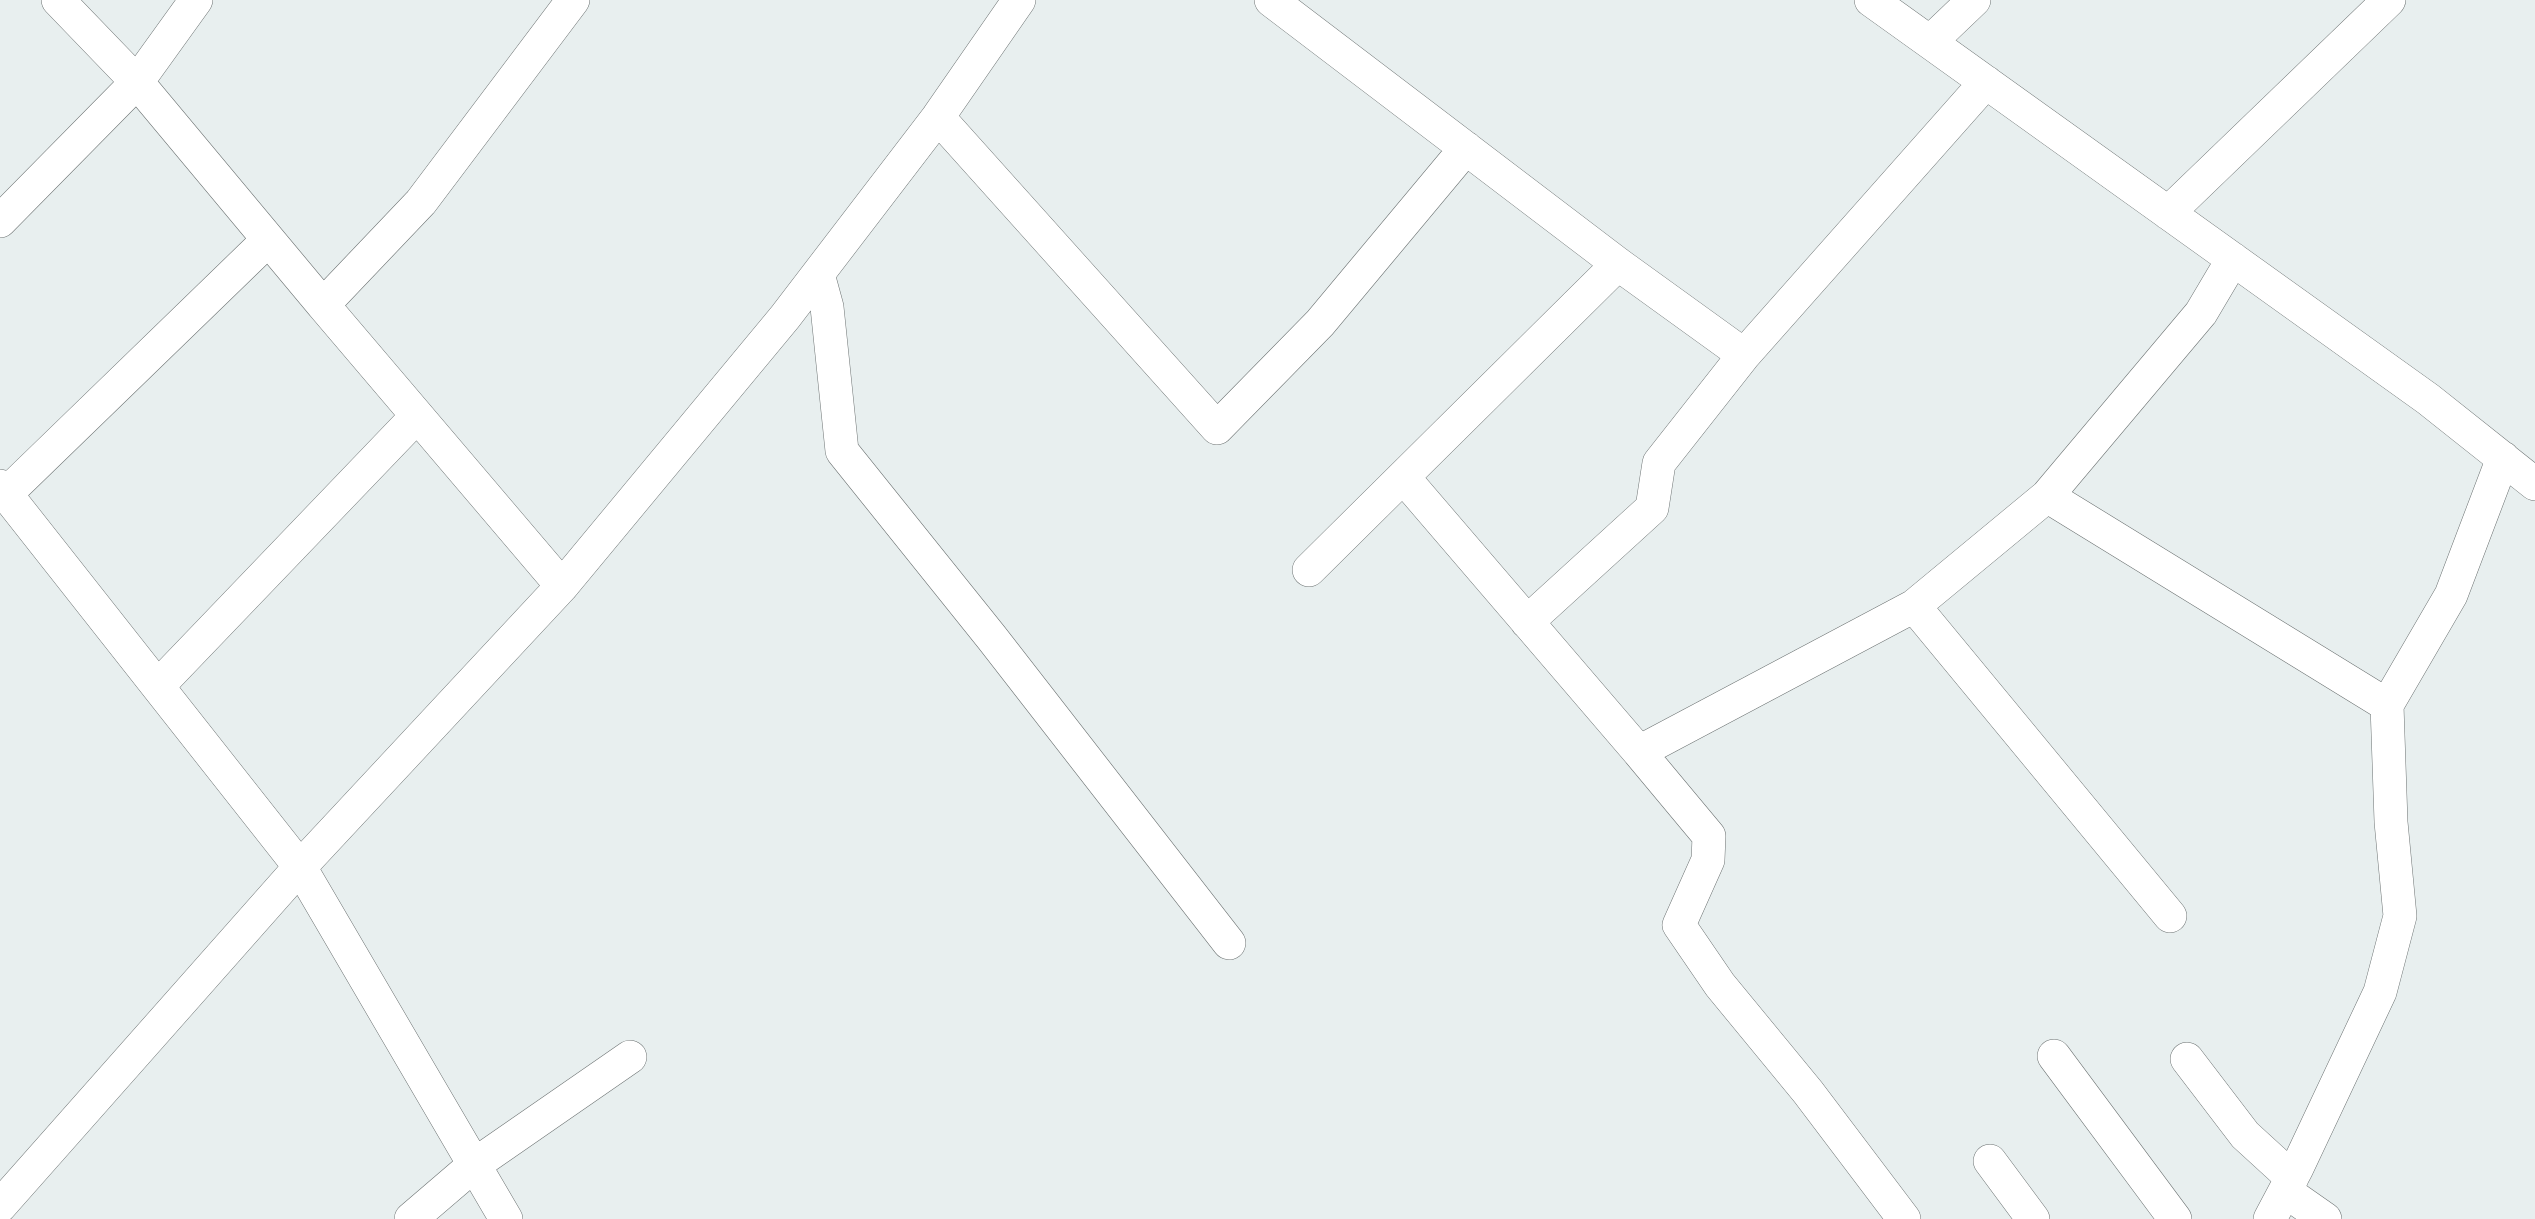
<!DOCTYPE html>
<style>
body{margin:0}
canvas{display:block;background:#e8efef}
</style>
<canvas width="2535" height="1219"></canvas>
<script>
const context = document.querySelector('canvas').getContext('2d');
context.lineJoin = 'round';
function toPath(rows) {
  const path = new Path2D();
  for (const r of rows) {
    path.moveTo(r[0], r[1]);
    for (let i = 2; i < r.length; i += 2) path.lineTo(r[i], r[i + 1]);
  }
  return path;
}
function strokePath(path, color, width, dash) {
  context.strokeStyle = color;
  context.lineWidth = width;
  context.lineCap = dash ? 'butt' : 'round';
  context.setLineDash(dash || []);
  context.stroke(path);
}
const minor = toPath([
 [58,0,137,82,196,0],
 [1271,0,1618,264,1744,355,1986,82],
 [1871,0,2428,399,2535,484],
 [1930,42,1974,0],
 [938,117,1217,428,1320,323,1466,148],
 [2168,213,2389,0],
 [0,221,137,82,323,305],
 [818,274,827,307,842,451,992,638,1229,943],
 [1404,478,1639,752,1914,606,2170,916],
 [0,486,6,494,267,241],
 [6,494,300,867,506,1219],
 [2047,496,2201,313,2233,259],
 [1309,570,1618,264],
 [562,586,323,305,421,202,573,0],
 [1914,606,2047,496,2387,705,2391,822,2400,916,2380,992,2297,1168,2270,1219],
 [1527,622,1652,508,1659,463,1744,355],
 [158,686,417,416],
 [2387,705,2451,595,2503,458],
 [1639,752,1709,836,1708,860,1679,925,1720,985,1808,1092,1904,1219],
 [2054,1056,2175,1219],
 [2187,1059,2245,1135,2292,1178],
 [1990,1161,2033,1219],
 [2285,1191,2325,1219],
 [0,1206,300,867,562,586,785,317,938,117,1019,0],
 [411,1219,474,1165,630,1057]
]);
strokePath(minor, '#6d7373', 34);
strokePath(minor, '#fff', 33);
</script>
